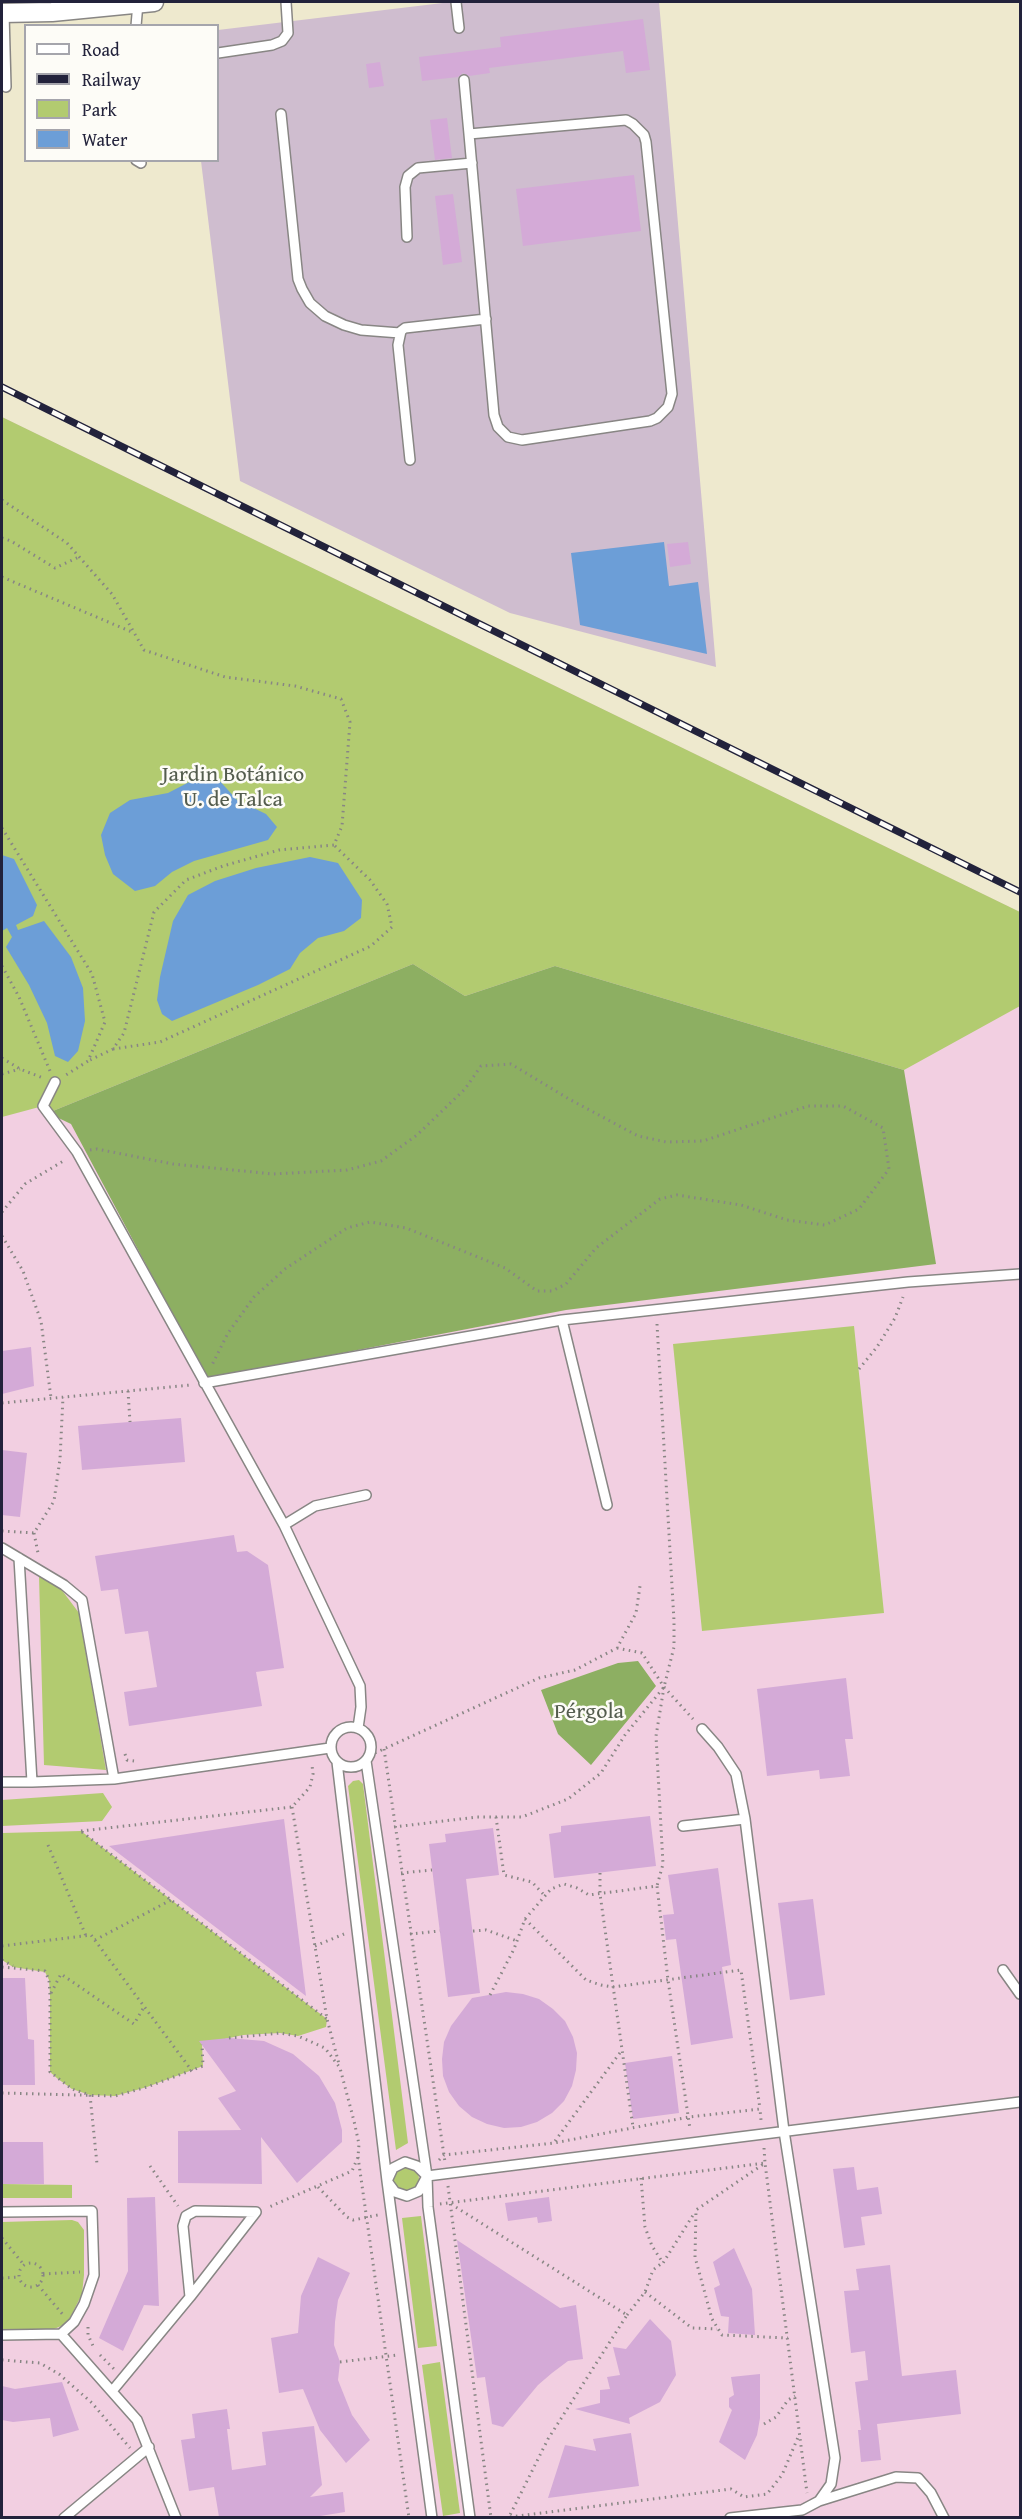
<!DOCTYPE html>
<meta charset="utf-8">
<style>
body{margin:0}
#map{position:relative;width:1022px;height:2519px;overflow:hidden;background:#eee9ce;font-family:"Gentium Book Plus",serif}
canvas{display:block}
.frame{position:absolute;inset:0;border:3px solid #22223b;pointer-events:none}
.legend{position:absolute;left:24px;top:24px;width:195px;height:138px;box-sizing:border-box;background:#fdfcf7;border:2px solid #a5a5ac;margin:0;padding:8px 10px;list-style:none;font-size:18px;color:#22223b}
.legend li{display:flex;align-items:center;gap:12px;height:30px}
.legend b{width:30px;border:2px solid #a5a5ac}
</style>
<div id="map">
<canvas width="1022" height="2519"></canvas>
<div class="frame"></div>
<ul class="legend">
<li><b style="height:8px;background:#fff"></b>Road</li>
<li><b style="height:8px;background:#22223b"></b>Railway</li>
<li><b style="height:16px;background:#b2cb70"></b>Park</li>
<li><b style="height:16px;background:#6c9ed7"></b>Water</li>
</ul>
</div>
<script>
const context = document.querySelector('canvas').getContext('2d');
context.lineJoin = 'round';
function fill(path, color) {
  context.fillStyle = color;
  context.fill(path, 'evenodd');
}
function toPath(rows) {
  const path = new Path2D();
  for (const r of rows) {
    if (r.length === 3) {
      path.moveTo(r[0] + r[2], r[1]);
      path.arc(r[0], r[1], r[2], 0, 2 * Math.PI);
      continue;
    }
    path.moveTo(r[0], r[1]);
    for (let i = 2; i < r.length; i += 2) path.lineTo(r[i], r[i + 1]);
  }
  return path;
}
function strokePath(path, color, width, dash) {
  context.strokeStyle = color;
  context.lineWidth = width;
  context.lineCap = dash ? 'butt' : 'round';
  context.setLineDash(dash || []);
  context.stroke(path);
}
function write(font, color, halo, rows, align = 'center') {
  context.font = font + ' "Gentium Book Plus",serif';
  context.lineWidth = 5;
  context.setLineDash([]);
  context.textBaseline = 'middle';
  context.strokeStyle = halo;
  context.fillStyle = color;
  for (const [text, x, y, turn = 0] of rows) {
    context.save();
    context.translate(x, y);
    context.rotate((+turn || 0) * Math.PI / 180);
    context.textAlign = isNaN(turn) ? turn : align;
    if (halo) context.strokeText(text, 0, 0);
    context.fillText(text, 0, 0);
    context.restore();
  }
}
fill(toPath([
 [2,417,1020,912,1020,2517,2,2517]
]), '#f2cfe1');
fill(toPath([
 [451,2,659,2,716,667,510,613,240,481,201,161,218,160,218,30]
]), '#cfbdcf');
fill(toPath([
 [2,417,1020,912,1020,1006,904,1070,555,966,465,996,413,964,48,1113,43,1106,2,1117],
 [854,1326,884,1613,702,1631,673,1344],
 [39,1576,61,1589,79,1613,106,1770,44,1765],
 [359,1780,363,1784,408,2143,396,2150,348,1786,353,1781],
 [103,1793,112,1807,102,1821,2,1826,2,1800],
 [81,1831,327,2019,326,2027,298,2036,280,2033,243,2035,202,2044,203,2066,147,2087,115,2096,90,2095,72,2089,58,2079,50,2072,50,1995,49,1980,45,1972,13,1967,2,1960,2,1833],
 [406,2179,13],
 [2,2184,72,2185,72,2198,2,2198],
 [421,2216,437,2346,418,2348,402,2218],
 [72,2220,78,2222,84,2230,84,2275,82,2294,71,2316,66,2324,54,2329,2,2329,2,2222],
 [440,2362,460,2513,443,2516,422,2365]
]), '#b2cb70');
fill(toPath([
 [413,964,465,996,555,966,904,1070,936,1264,566,1310,207,1379,71,1124,48,1113],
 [638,1661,656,1686,591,1765,558,1734,541,1690,618,1663]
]), '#8daf62');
fill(toPath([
 [664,542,669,586,698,582,707,654,580,625,571,553],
 [197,778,218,779,237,800,266,814,277,827,268,840,194,861,172,872,155,886,135,891,113,874,105,855,101,835,110,813,130,800,168,793],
 [2,855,14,859,37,905,33,916,16,925,18,930,44,921,71,957,83,988,85,1021,78,1051,68,1062,55,1056,47,1023,29,985,6,947,12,937,7,928,2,931],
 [310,857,338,863,362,900,361,918,344,931,318,938,300,953,290,969,258,985,172,1021,162,1014,157,1000,160,977,173,921,188,895,215,881,256,868]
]), '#6c9ed7');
fill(toPath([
 [643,19,650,70,626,73,623,51,489,68,490,73,469,76,463,73,458,77,422,81,419,57,501,47,500,37],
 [380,62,384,86,369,88,366,64],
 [447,118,452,158,435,160,430,120],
 [634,175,641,231,523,246,516,189],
 [453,194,462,262,443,265,435,196],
 [688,542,691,564,670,567,667,544],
 [31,1347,34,1386,2,1394,2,1351],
 [181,1418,185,1462,82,1470,78,1426],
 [2,1450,27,1453,20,1517,2,1515],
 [234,1535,237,1552,247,1551,268,1565,284,1668,256,1672,262,1706,129,1726,124,1692,157,1687,148,1631,125,1634,118,1589,101,1591,95,1556],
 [846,1678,853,1739,845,1739,850,1776,820,1779,819,1770,767,1776,757,1689],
 [650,1816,656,1866,554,1878,549,1834,561,1832,561,1826],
 [284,1819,306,1996,109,1846],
 [493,1828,499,1875,466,1879,480,1993,448,1997,429,1844,446,1842,445,1834],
 [718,1868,731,1965,722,1967,733,2038,691,2045,676,1939,666,1940,663,1915,674,1914,668,1875],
 [813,1899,825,1995,790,2000,778,1903],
 [2,1978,25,1978,28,2039,34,2040,35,2085,2,2085],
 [506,1992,523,1994,539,1999,553,2009,565,2021,573,2037,577,2053,576,2070,572,2086,564,2101,552,2113,537,2122,521,2127,504,2128,487,2124,472,2117,459,2106,449,2092,443,2076,442,2059,444,2042,451,2026,472,1998],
 [229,2038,264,2041,293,2054,319,2076,335,2103,342,2130,342,2142,297,2183,261,2137,262,2184,178,2183,178,2131,241,2130,218,2098,236,2091,199,2041],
 [672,2056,679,2113,633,2119,625,2063],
 [2,2142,43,2142,44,2184,2,2184],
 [854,2167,857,2190,878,2187,882,2214,861,2217,865,2245,844,2248,833,2169],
 [155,2197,159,2306,144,2305,123,2351,99,2338,128,2271,127,2198],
 [549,2197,552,2221,538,2223,537,2217,508,2221,505,2203],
 [457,2240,560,2308,576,2305,583,2359,568,2361,552,2373,538,2385,503,2427,492,2424,485,2377,477,2378],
 [734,2248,752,2289,755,2335,728,2333,729,2317,721,2316,714,2288,720,2285,713,2262],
 [318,2257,350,2273,338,2300,335,2322,334,2345,340,2362,338,2380,352,2415,370,2440,346,2463,320,2430,303,2389,279,2393,271,2338,298,2333,301,2296],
 [890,2265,902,2376,956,2370,961,2414,877,2424,881,2460,861,2462,858,2430,861,2430,855,2382,868,2380,865,2351,851,2353,844,2291,859,2290,856,2269],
 [650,2319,671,2341,676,2375,660,2402,629,2418,630,2424,575,2409,600,2403,600,2390,610,2389,607,2377,620,2375,613,2347,626,2349],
 [760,2374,760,2418,757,2435,745,2460,719,2442,732,2410,729,2407,729,2398,734,2395,731,2377],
 [62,2382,79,2430,53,2437,50,2418,13,2422,2,2420,2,2386,15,2389],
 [227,2409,230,2429,227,2429,232,2470,266,2465,262,2432,314,2426,322,2485,310,2497,343,2492,345,2512,314,2517,219,2517,214,2487,189,2491,181,2440,195,2438,192,2414],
 [631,2433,639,2486,548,2498,565,2445,596,2451,593,2439]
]), '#d4aad7');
const lane = toPath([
 [456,2,459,28],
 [4,13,6,87],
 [136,26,138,3],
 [218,53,272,45,282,41,288,33,286,2],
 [464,80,469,134,494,415,498,427,508,437,522,440,650,421,657,418,668,407,672,394,646,142,644,135,633,124,626,120,469,134],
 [281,114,298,279,302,289,310,303,325,316,344,325,361,330,400,333],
 [136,160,141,163],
 [407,237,405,187,408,176,418,168,472,163],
 [410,460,398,345,401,331,405,328,486,319],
 [55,1082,43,1106,77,1152,284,1525,360,1686,361,1707,358,1728],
 [562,1320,607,1505],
 [204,1383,562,1320,908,1282,1020,1274],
 [284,1525,315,1506,366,1495],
 [2,1548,64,1585,82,1600,114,1779,32,1782,19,1558],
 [351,1747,20],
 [702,1729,718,1747,736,1774,745,1819,784,2131,835,2458,831,2484,819,2501,802,2510,730,2518],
 [366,1761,427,2176,428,2207,470,2518],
 [337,1762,387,2181,432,2518],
 [114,1779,330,1748],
 [2,1782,32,1782],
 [683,1826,745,1819],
 [1003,1970,1020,1994],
 [405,2162,417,2166,427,2176,419,2191,407,2196,395,2192,387,2181,393,2168,405,2162],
 [427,2176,1020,2102],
 [2,2212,92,2211,94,2275,84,2304,74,2322,61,2334,2,2335],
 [190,2297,183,2226,186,2216,195,2211,256,2212],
 [61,2334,137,2420,176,2518],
 [113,2390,190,2297,256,2212],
 [819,2501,896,2477,918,2478,931,2493,944,2518],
 [64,2518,149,2447]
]);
const street = toPath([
 [2,13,52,12,154,2]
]);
strokePath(lane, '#888684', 12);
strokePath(street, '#888684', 21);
strokePath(toPath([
 [2,500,67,543,112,594,144,650,225,677,295,686,341,699,350,722,342,826,334,845,279,850,223,866,186,880,154,912,124,1033,113,1049,88,1061],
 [2,538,11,541,55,568,79,557],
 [2,577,132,632],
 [2,828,92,974,105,1022,88,1061,66,1075],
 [2,966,19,997,50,1071],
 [113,1049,160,1042,371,946,392,927,387,904,370,880,334,845],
 [2,1058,20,1069,43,1078],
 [2,1074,20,1069],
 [90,1150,97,1149,173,1164,273,1174,347,1170,381,1161,417,1135,465,1089,481,1066,511,1064,569,1099,638,1136,666,1142,703,1141,808,1106,843,1106,883,1128,889,1169,859,1209,825,1225,787,1220,741,1205,677,1195,660,1199,596,1248,566,1284,552,1291,537,1291,505,1268,406,1228,370,1222,347,1228,285,1269,254,1297,228,1333,211,1367],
 [2,1212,25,1184,65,1160],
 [2,1236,23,1271,41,1321,51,1398],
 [859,1369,877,1347,895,1318,903,1297],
 [128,1391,130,1422],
 [2,1403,191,1385],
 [2,1531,34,1533,54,1501,60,1459,63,1397],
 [34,1533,38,1553],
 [617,1648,642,1653,664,1687,656,1736,663,1864,657,1886],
 [664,1687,693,1719],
 [384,1749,445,2162],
 [375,1753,539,1678,575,1670,617,1648,636,1613,640,1586],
 [125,1754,127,1760,134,1761],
 [292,1807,327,2019,339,2064],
 [496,1817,504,1875,532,1882,545,1896],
 [394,1827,477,1817,522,1817,568,1799,601,1773,625,1735,664,1687,674,1647,674,1621,657,1324],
 [81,1831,292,1807,310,1787,313,1774,312,1765],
 [82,1832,327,2019],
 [48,1845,86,1936],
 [401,1873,432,1870],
 [600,1873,600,1894,633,2127],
 [525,1919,586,1980,601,1985,613,1987,741,1970,760,2109],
 [473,1931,486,1930,517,1941],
 [410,1934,440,1931],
 [95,1940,171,1900],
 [2,1946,91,1935,192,2071],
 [315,1946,344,1934],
 [2,1960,13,1966],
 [2,1967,45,1971,49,1980,50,1995,50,2072,72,2089,90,2095,97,2164],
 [51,1993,61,1974,134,2024,144,2007],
 [490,1995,514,1949,525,1919,551,1889,564,1884,577,1888,589,1895,657,1886,668,1980,690,2129],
 [229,2038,280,2033,298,2036,325,2048,340,2068,354,2121,359,2144,358,2157,352,2171,269,2207],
 [2,2093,115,2096,147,2087,203,2066,202,2044],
 [555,2141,622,2050],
 [764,2148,765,2163,696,2210,695,2257,712,2319,722,2335,788,2338],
 [358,2157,409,2518],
 [439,2160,444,2155,554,2143,689,2117,760,2109,761,2120],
 [150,2166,178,2206],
 [641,2178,645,2227,652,2246,663,2263,695,2212],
 [448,2186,491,2518],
 [318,2187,347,2217,353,2220,378,2215],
 [440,2204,765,2163,807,2493],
 [451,2204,627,2315,548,2439,509,2517,506,2518],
 [2,2238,24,2265],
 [31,2275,12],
 [43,2274,80,2272],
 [2,2278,19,2277],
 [38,2285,64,2316],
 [645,2292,692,2328,717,2329],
 [627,2315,645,2292,653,2270,662,2263],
 [88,2327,88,2335,94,2348],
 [100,2355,114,2369],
 [2,2360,40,2363,59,2374,92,2403,130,2448],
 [340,2362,398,2355],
 [764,2424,776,2417,788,2400,795,2396],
 [510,2517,731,2489,744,2497,767,2494,782,2475,799,2435]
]), '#888684', 3, [1.5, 4.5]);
strokePath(lane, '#fff', 9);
strokePath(street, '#fff', 18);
const rail = toPath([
 [2,387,1020,892]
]);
strokePath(rail, '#22223b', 7);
strokePath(rail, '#fdfcf7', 4.5, [14]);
write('22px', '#545d4e', '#fdfcf7', [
 ["Jardin Botánico",233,775],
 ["U. de Talca",233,800],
 ["Pérgola",589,1712]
]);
</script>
